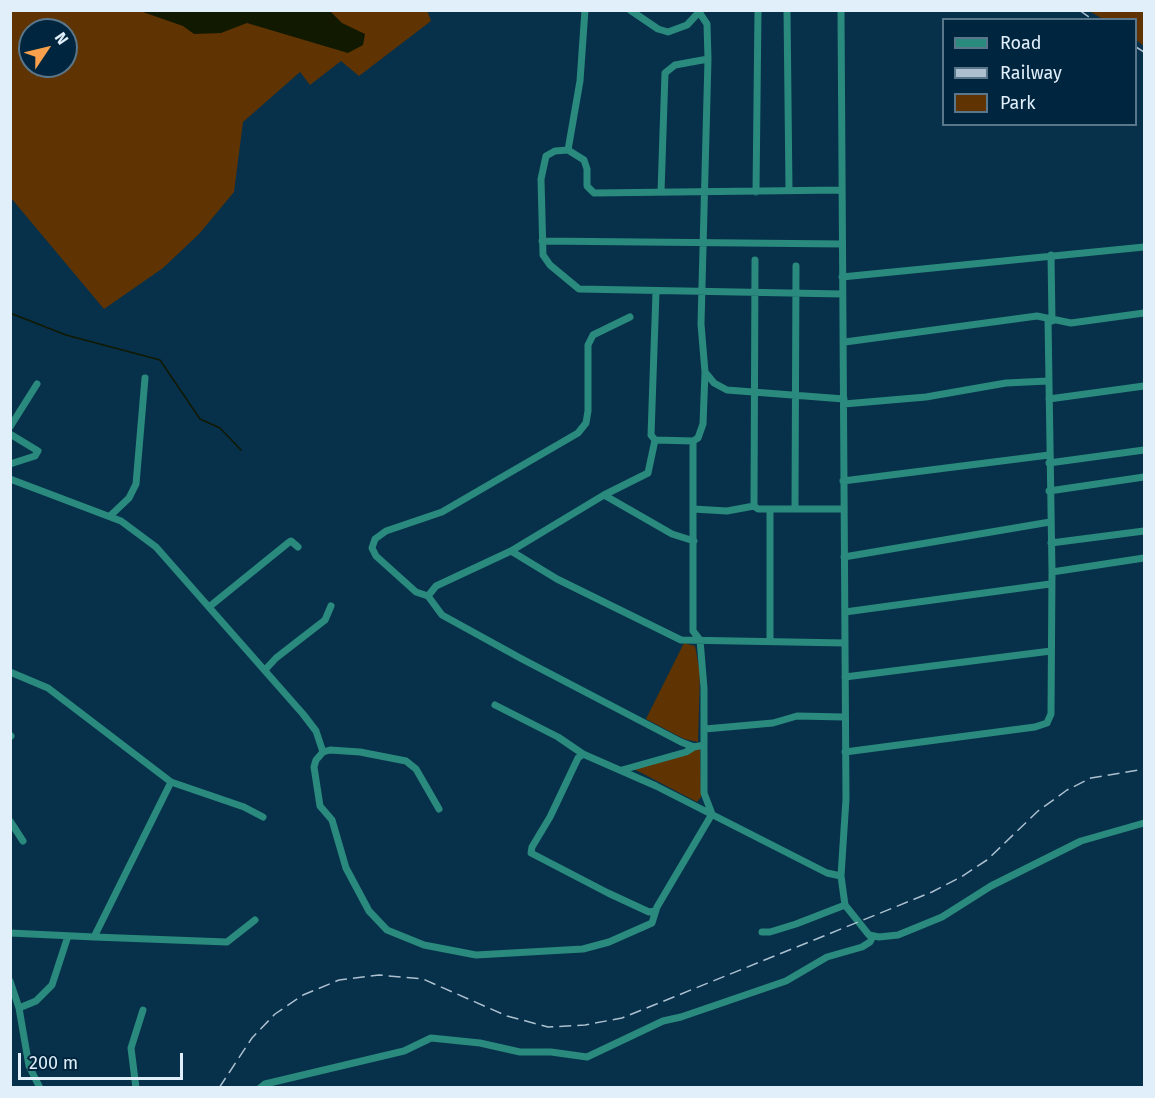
<!DOCTYPE html>
<style>
body{margin:0}
#map{position:relative;width:1155px;height:1098px;overflow:hidden;background:#07304a;font-family:"Fira Sans",sans-serif}
canvas{display:block}
.frame{position:absolute;inset:0;border:12px solid #e1effb;pointer-events:none}
.legend{position:absolute;left:942px;top:18px;width:195px;height:108px;box-sizing:border-box;background:#00263f;border:2px solid #5a768a;margin:0;padding:8px 10px;list-style:none;font-size:18px;color:#e1effb}
.legend li{display:flex;align-items:center;gap:12px;height:30px}
.legend b{width:30px;border:2px solid #5a768a}
.north{position:absolute;left:18px;top:18px;width:60px;height:60px;box-sizing:border-box;background:#00263f;border:2px solid #5a768a;border-radius:50%;rotate:55deg;font-size:16px;font-weight:700;line-height:24px;text-align:center;color:#e1effb}
.north::after{content:'';display:block;margin:auto;width:21px;height:27px;background:#f8a04b;clip-path:polygon(50% 0,100% 100%,50% 72%,0 100%)}
.scale{position:absolute;left:18px;top:1053px;width:165px;height:27px;box-sizing:border-box;border:3px solid #e1effb;border-top:0;padding-left:8px;font-size:18px;line-height:21px;white-space:nowrap;color:#e1effb;-webkit-text-stroke:4px #00263f;paint-order:stroke}
</style>
<div id="map">
<canvas width="1155" height="1098"></canvas>
<div class="frame"></div>
<ul class="legend">
<li><b style="height:8px;background:#298a7d"></b>Road</li>
<li><b style="height:8px;background:#acc0d0"></b>Railway</li>
<li><b style="height:16px;background:#5f3402"></b>Park</li>
</ul>
<div class="north">N</div>
<div class="scale">200 m</div>
</div>
<script>
const context = document.querySelector('canvas').getContext('2d');
context.lineJoin = 'round';
function fill(path, color) {
  context.fillStyle = color;
  context.fill(path, 'evenodd');
}
function toPath(rows) {
  const path = new Path2D();
  for (const r of rows) {
    path.moveTo(r[0], r[1]);
    for (let i = 2; i < r.length; i += 2) path.lineTo(r[i], r[i + 1]);
  }
  return path;
}
function strokePath(path, color, width, dash) {
  context.strokeStyle = color;
  context.lineWidth = width;
  context.lineCap = dash ? 'butt' : 'round';
  context.setLineDash(dash || []);
  context.stroke(path);
}
fill(toPath([
 [427,10,431,21,359,76,341,61,310,85,300,72,243,122,234,192,199,234,163,268,104,309,11,198,10,11],
 [30,30,66,30,66,66,30,66],
 [1089,11,1144,11,1144,46,1136,40,1136,20,1103,19],
 [684,643,695,646,700,672,698,742,684,739,646,719],
 [700,748,701,797,697,802,634,769]
]), '#5f3402');
fill(toPath([
 [140,11,330,11,342,23,365,34,363,45,348,53,247,23,221,33,194,34,183,26]
]), '#111900');
strokePath(toPath([
 [10,313,66,335,160,360,200,419,220,428,241,450]
]), '#111900', 1.5);
strokePath(toPath([
 [630,10,658,29,668,32,687,25,701,10],
 [787,10,789,190],
 [841,10,846,799,841,876,845,905,869,935,879,937,898,935,942,917,991,886,1081,841,1144,823],
 [699,12,707,24,708,59,701,324,705,372,714,383,727,390,844,399],
 [568,150,580,81,585,10],
 [842,190,594,193,587,186,587,169,584,160,568,150,555,151,546,156,541,179,543,255,550,265,579,289,842,294],
 [661,192,665,73,675,65,708,59],
 [756,192,758,10],
 [542,241,842,244],
 [1051,255,1052,321],
 [755,260,754,506,758,509,843,509],
 [842,277,1144,247],
 [656,292,651,435,655,440,693,441,698,438,703,424,705,372],
 [845,342,1037,316,1071,323,1144,313],
 [1049,399,1144,386],
 [844,404,926,397,1006,383,1048,381],
 [10,427,37,384],
 [10,434,38,451,35,456,10,464],
 [655,440,648,473,604,495,511,551,436,586,428,596,442,615,522,659,681,742,694,747,704,745],
 [1049,463,1144,450],
 [10,479,121,521,156,547,303,714,316,731,323,752],
 [843,481,1049,455],
 [1049,491,1144,477],
 [604,495,672,534,694,541],
 [795,508,796,266],
 [693,509,727,511,754,506],
 [770,509,770,641],
 [110,516,129,498,136,484,145,378],
 [1051,543,1144,531],
 [511,551,557,579,681,640,845,643],
 [844,557,1050,522],
 [1052,572,1144,558],
 [428,596,416,592,376,556,372,548,375,539,386,531,442,512,578,433,586,423,588,411,588,345,593,335,630,317],
 [209,607,288,543,291,541,298,547],
 [845,612,1050,584],
 [265,670,276,658,325,620,331,606],
 [10,672,48,688,171,782,244,807,263,817],
 [845,677,1051,651],
 [495,705,558,737,583,754],
 [705,729,773,723,797,716,844,717],
 [10,735,11,736],
 [845,752,1035,727,1047,723,1051,714,1052,572,1048,319],
 [622,770,686,752,694,747],
 [439,809,416,769,406,761,360,752,330,750,323,752,316,760,314,767,320,806,332,820,346,868,369,911,387,930,424,945,476,955,583,949,609,942,652,923,657,907,712,814,704,793,704,688,700,640,693,631,693,441],
 [10,821,23,841],
 [655,911,649,912,608,893,531,853,532,847,550,817,578,758,583,754,656,786,827,873,841,876],
 [762,932,770,932,796,924,845,905],
 [10,933,94,937,171,782],
 [94,937,227,942,255,920],
 [10,981,19,1008,29,1066,40,1088],
 [19,1008,36,1001,52,985,68,936],
 [136,1088,131,1048,143,1010],
 [260,1088,265,1084,404,1051,431,1038,480,1043,520,1052,551,1052,587,1057,663,1021,681,1017,786,981,827,957,862,947,870,942,873,936]
]), '#298a7d', 7);
strokePath(toPath([
 [1079,10,1093,20],
 [1136,47,1144,52],
 [219,1088,252,1038,275,1014,303,995,339,980,379,975,423,979,507,1016,548,1027,585,1025,622,1018,932,892,961,877,987,860,1038,811,1067,790,1091,778,1144,769]
]), '#acc0d0', 1.5, [12, 6]);
</script>
